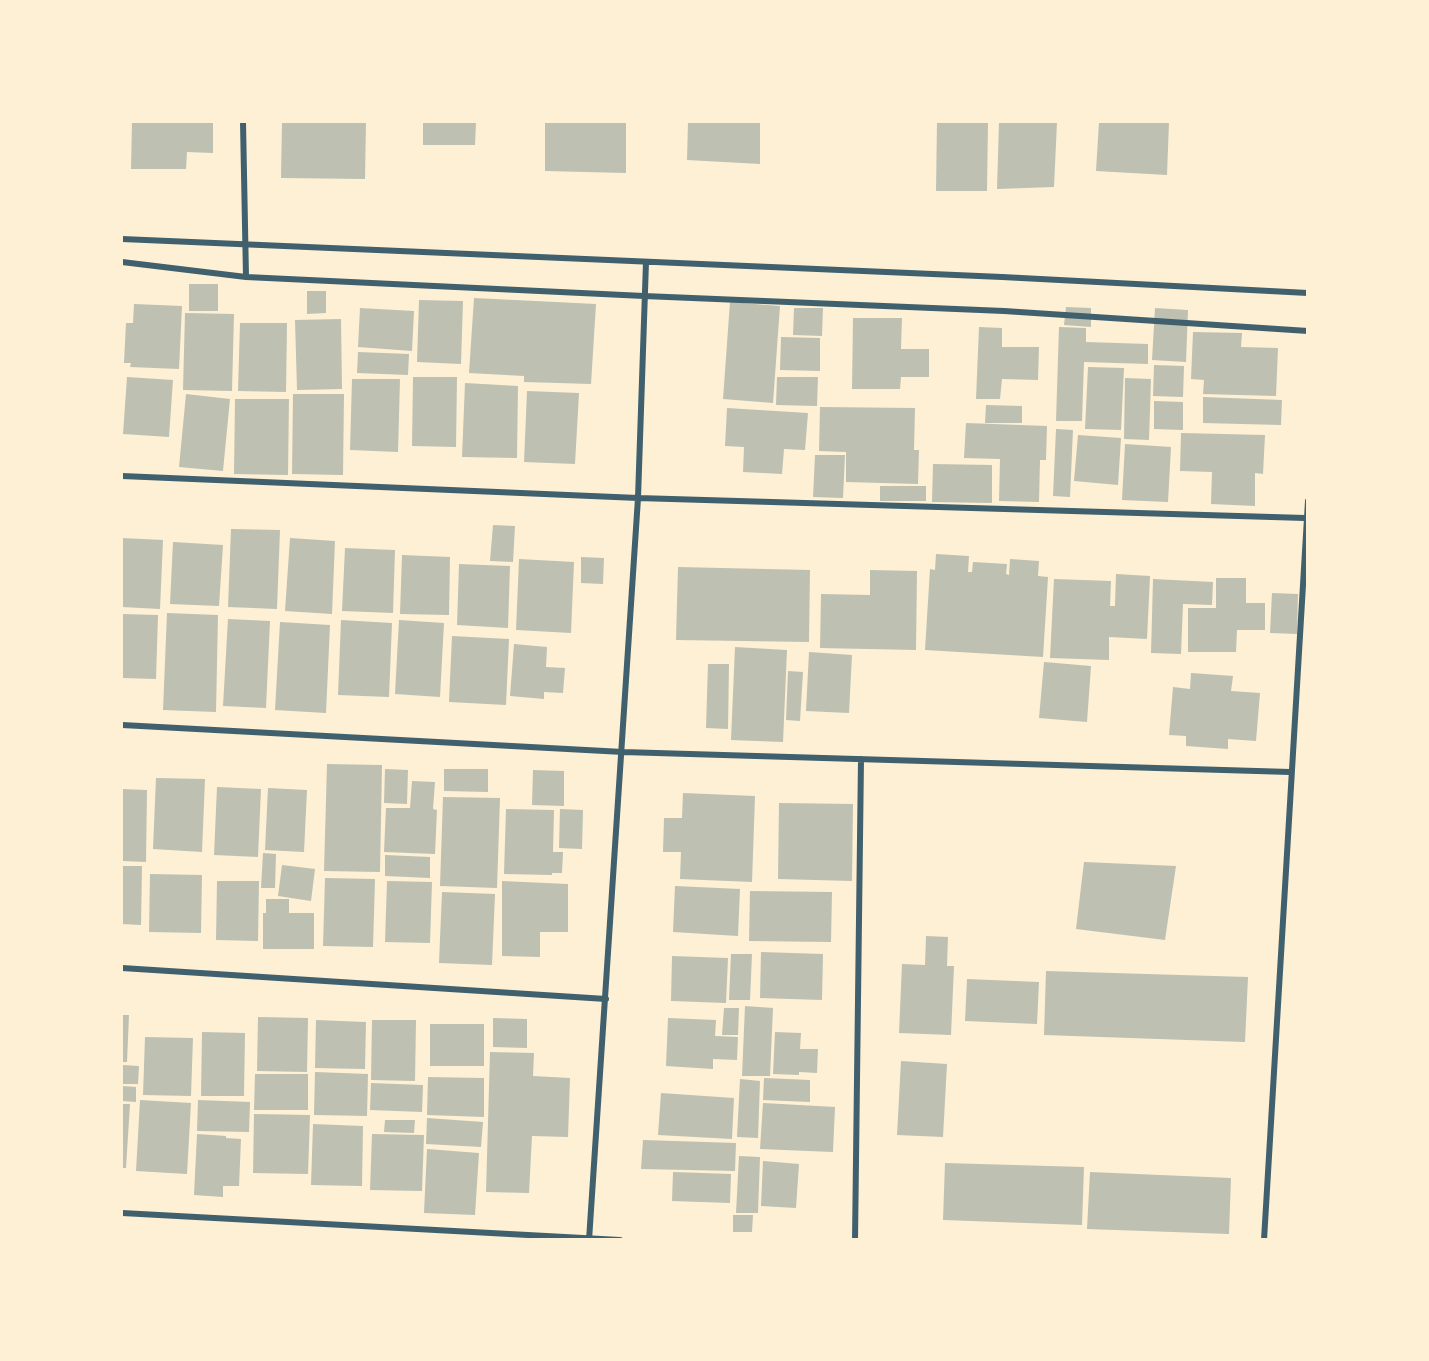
<!DOCTYPE html>
<style>
body{margin:0}
#map{position:relative;width:1429px;height:1361px;overflow:hidden;background:#fdf0d5;font-family:"Varela Round",sans-serif}
canvas{display:block}
.frame{position:absolute;inset:0;border:123px solid #fdf0d5;pointer-events:none}
</style>
<div id="map">
<canvas width="1429" height="1361"></canvas>
<div class="frame"></div>
</div>
<script>
const context = document.querySelector('canvas').getContext('2d');
context.lineJoin = 'round';
function fill(path, color) {
  context.fillStyle = color;
  context.fill(path, 'evenodd');
}
function toPath(rows) {
  const path = new Path2D();
  for (const r of rows) {
    path.moveTo(r[0], r[1]);
    for (let i = 2; i < r.length; i += 2) path.lineTo(r[i], r[i + 1]);
  }
  return path;
}
function strokePath(path, color, width, dash) {
  context.strokeStyle = color;
  context.lineWidth = width;
  context.lineCap = dash ? 'butt' : 'round';
  context.setLineDash(dash || []);
  context.stroke(path);
}
fill(toPath([
 [132,122,213,122,213,153,187,152,186,169,131,169],
 [282,122,366,122,365,179,281,178],
 [423,122,476,122,475,145,423,145],
 [545,122,626,122,626,173,545,171],
 [688,122,760,122,760,164,687,160],
 [937,122,988,122,987,191,936,191],
 [999,122,1057,122,1054,187,997,189],
 [1099,122,1169,122,1167,175,1096,171],
 [189,284,218,284,218,311,189,311],
 [307,291,326,291,326,313,307,314],
 [474,298,596,304,591,384,524,382,524,376,469,373],
 [419,300,463,301,461,364,417,362],
 [730,302,780,306,773,403,723,399],
 [134,304,182,306,179,369,130,367,131,363,124,363,126,323,133,323],
 [1066,307,1091,308,1091,327,1064,325],
 [360,308,414,311,412,351,358,347],
 [794,308,823,308,822,336,793,335],
 [1155,308,1188,310,1186,362,1152,360],
 [185,313,234,314,232,391,183,390],
 [853,318,902,318,901,349,929,349,929,377,901,377,900,389,852,389],
 [341,319,342,389,297,390,295,320],
 [240,323,287,323,286,392,238,391],
 [979,327,1002,328,1002,347,1039,347,1038,380,1002,379,1000,399,976,399],
 [1059,327,1086,328,1086,342,1148,344,1148,364,1084,362,1082,421,1056,421],
 [1193,332,1242,333,1241,347,1278,348,1276,396,1203,394,1204,380,1191,379],
 [781,337,820,338,820,371,780,370],
 [358,352,409,354,408,375,357,373],
 [1154,365,1184,366,1183,397,1153,396],
 [1088,367,1124,368,1121,430,1085,429],
 [127,377,173,380,169,437,123,434],
 [413,377,457,377,456,447,412,446],
 [777,377,818,377,817,406,776,405],
 [1125,378,1151,379,1149,440,1124,439],
 [352,379,400,379,398,452,350,450],
 [465,383,518,386,517,458,462,457],
 [527,391,579,393,575,464,524,462],
 [186,394,230,399,223,471,179,467],
 [293,394,344,394,343,475,292,474],
 [1203,397,1282,400,1281,425,1203,423],
 [235,399,289,399,288,475,234,474],
 [1154,401,1183,402,1183,430,1154,429],
 [986,405,1022,406,1022,423,985,423],
 [820,407,915,408,914,450,919,450,918,484,846,482,846,452,819,451],
 [727,408,808,413,805,450,784,449,782,474,743,472,744,447,725,446],
 [966,423,1047,426,1046,460,1040,460,1039,502,999,501,1000,459,964,458],
 [1056,429,1073,430,1070,497,1053,496],
 [1181,433,1265,435,1263,474,1255,473,1255,506,1211,504,1212,472,1180,471],
 [1078,435,1121,438,1118,485,1074,481],
 [1125,444,1171,447,1168,502,1122,500],
 [815,455,845,455,843,498,813,497],
 [933,464,992,465,992,503,932,502],
 [880,486,926,486,926,501,880,501],
 [493,525,515,526,513,562,490,561],
 [231,529,280,530,277,609,228,607],
 [122,538,163,540,160,609,122,607],
 [290,538,335,541,332,614,285,611],
 [173,542,223,545,219,606,170,604],
 [345,548,395,550,393,613,342,611],
 [936,554,969,556,968,572,972,572,973,562,1007,564,1006,574,1009,575,1010,559,1039,561,1038,576,1048,577,1043,657,925,650,930,569,935,570],
 [402,555,450,557,449,615,400,614],
 [581,557,604,558,603,584,581,583],
 [519,559,574,562,571,633,516,630],
 [459,564,510,566,508,628,457,625],
 [678,567,810,570,809,642,676,640],
 [870,570,917,571,916,650,820,648,821,594,870,595],
 [1116,574,1150,576,1147,639,1109,637,1109,660,1050,658,1054,579,1111,581,1110,606,1115,606],
 [1216,578,1246,578,1246,603,1265,603,1265,630,1237,630,1236,652,1188,652,1188,608,1216,608],
 [1153,579,1213,582,1212,605,1183,604,1181,654,1151,653],
 [1272,593,1298,594,1297,634,1270,633],
 [167,613,218,615,216,712,163,710],
 [122,614,158,615,156,679,122,678],
 [228,619,270,621,266,708,223,706],
 [341,620,392,623,389,697,338,695],
 [399,620,444,623,440,697,395,694],
 [280,622,330,625,326,713,275,710],
 [452,636,509,639,506,705,449,702],
 [514,644,547,647,546,667,565,668,563,693,544,692,544,699,510,696],
 [735,647,787,650,783,742,731,740],
 [809,652,852,655,849,713,806,711],
 [1044,662,1091,666,1087,722,1039,718],
 [708,664,729,664,728,729,706,728],
 [788,671,803,672,800,721,786,720],
 [1191,673,1233,676,1231,691,1260,693,1256,741,1228,739,1228,749,1186,746,1186,736,1169,735,1173,687,1190,689],
 [327,764,382,765,380,872,324,871],
 [385,769,408,770,407,804,384,803],
 [444,769,488,769,488,792,444,791],
 [533,770,564,771,564,806,532,805],
 [156,778,205,779,202,852,153,849],
 [412,781,435,782,433,809,437,810,435,854,384,852,386,808,410,808],
 [217,787,261,789,258,857,214,855],
 [268,788,307,790,304,852,265,850],
 [122,789,147,790,146,862,122,861],
 [683,793,755,796,752,882,680,879,681,852,663,852,664,818,682,818],
 [443,797,500,798,497,888,440,886],
 [779,803,853,804,852,881,778,879],
 [506,809,554,810,553,852,563,852,562,873,552,873,552,875,504,874],
 [560,809,583,810,582,849,559,848],
 [263,853,276,854,275,888,261,888],
 [385,855,430,857,430,878,385,876],
 [1084,862,1176,866,1165,940,1076,929],
 [282,865,315,869,311,901,278,896],
 [122,866,142,866,141,925,122,924],
 [150,874,202,875,201,933,149,932],
 [325,878,375,879,373,947,323,946],
 [217,881,259,881,258,941,216,940],
 [387,881,432,882,430,943,385,942],
 [502,881,568,884,568,932,540,932,540,957,502,956],
 [675,886,740,889,738,936,673,932],
 [750,891,832,892,831,942,749,941],
 [442,892,495,894,492,965,439,963],
 [266,899,289,899,289,913,314,913,314,949,263,949,263,913,266,913],
 [926,936,948,937,947,966,954,966,951,1035,899,1033,902,964,925,965],
 [761,952,823,954,822,1000,760,998],
 [731,954,752,954,750,1000,729,1000],
 [672,956,728,958,726,1003,671,1001],
 [1046,971,1248,977,1245,1042,1044,1035],
 [967,979,1039,982,1037,1024,965,1021],
 [745,1006,773,1008,770,1076,742,1076],
 [724,1008,739,1008,738,1035,722,1035],
 [122,1015,129,1015,127,1062,122,1062],
 [258,1017,308,1018,307,1072,257,1071],
 [493,1018,527,1019,527,1048,493,1047],
 [668,1018,716,1020,715,1036,738,1037,737,1060,713,1059,713,1069,666,1066],
 [316,1020,366,1022,365,1069,315,1068],
 [372,1020,416,1020,415,1081,371,1080],
 [430,1024,484,1024,484,1066,430,1066],
 [202,1032,245,1033,244,1096,201,1096],
 [775,1032,801,1033,800,1049,818,1049,817,1073,799,1072,799,1075,773,1074],
 [145,1037,193,1038,191,1096,143,1095],
 [490,1052,534,1053,533,1076,570,1078,568,1137,532,1136,529,1193,486,1192],
 [901,1061,947,1064,943,1137,897,1135],
 [122,1065,139,1066,138,1084,122,1084],
 [315,1072,368,1074,367,1116,314,1115],
 [255,1074,308,1074,308,1110,254,1110],
 [428,1077,484,1078,484,1117,427,1115],
 [764,1078,810,1080,810,1102,763,1100],
 [740,1079,760,1081,758,1138,737,1137],
 [371,1083,423,1085,422,1112,370,1110],
 [122,1086,136,1087,136,1102,122,1101],
 [661,1093,734,1098,732,1139,658,1135],
 [140,1100,191,1103,187,1174,136,1171],
 [198,1100,250,1102,249,1132,197,1131],
 [763,1103,835,1107,833,1152,760,1149],
 [122,1104,130,1104,126,1168,122,1168],
 [254,1114,310,1115,308,1174,253,1173],
 [427,1118,483,1122,481,1147,426,1144],
 [385,1120,415,1120,414,1133,384,1132],
 [313,1124,363,1126,362,1186,311,1185],
 [197,1134,226,1136,226,1138,241,1139,239,1186,223,1186,223,1197,194,1195],
 [372,1134,424,1135,422,1191,370,1190],
 [643,1140,736,1143,735,1171,641,1169],
 [427,1149,479,1153,475,1215,424,1213],
 [739,1156,760,1157,758,1213,736,1213],
 [763,1161,799,1164,796,1208,761,1206],
 [945,1163,1084,1167,1082,1225,943,1220],
 [673,1172,731,1174,730,1203,672,1201],
 [1090,1172,1231,1178,1229,1234,1087,1229],
 [733,1215,753,1215,752,1232,733,1232]
]), '#bec0b2');
strokePath(toPath([
 [243,122,246,277],
 [122,239,1002,277,1308,293],
 [122,262,246,277,644,296,1004,311,1308,331],
 [122,476,638,498,1305,518],
 [122,725,623,752,1290,772],
 [122,968,606,999],
 [122,1213,620,1240],
 [589,1240,638,498,646,262],
 [855,1240,861,759],
 [1264,1240,1308,501]
]), '#3f606c', 6);
</script>
